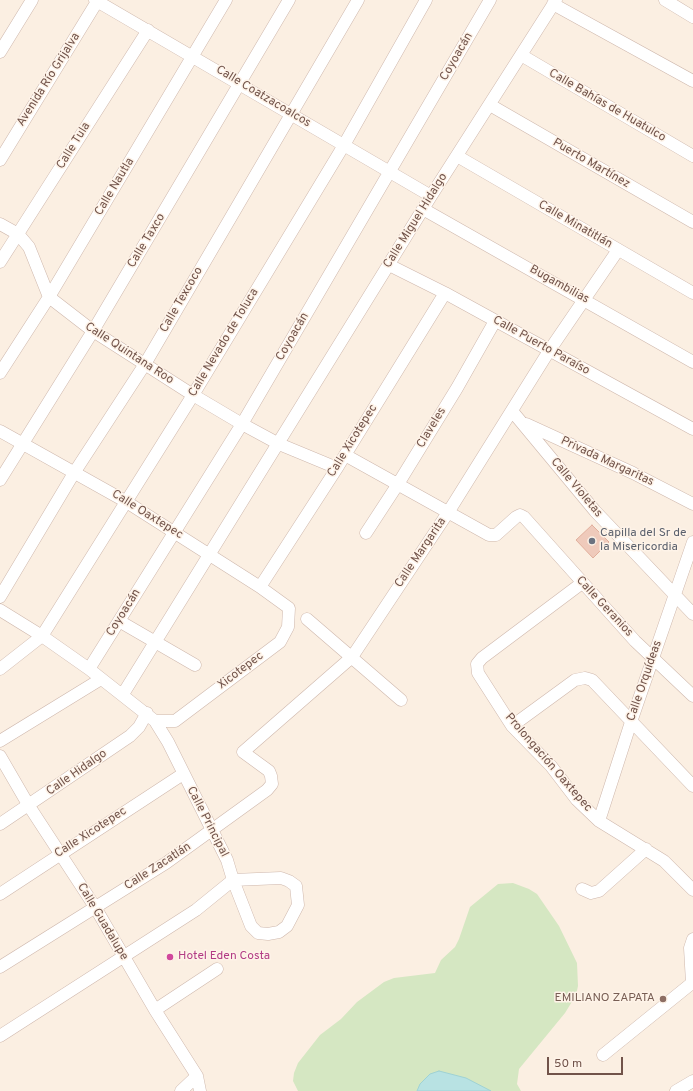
<!DOCTYPE html>
<meta charset="utf-8">
<style>
body{margin:0}
#map{position:relative;width:693px;height:1091px;overflow:hidden;background:#fbefe2;font-family:Overpass,sans-serif}
canvas{display:block}
.scale{position:absolute;left:547px;top:1057px;width:76px;height:18px;box-sizing:border-box;border:2px solid #71534a;border-top:0;padding-left:5px;font-size:12px;line-height:14px;white-space:nowrap;color:#71534a;-webkit-text-stroke:3px #fef3e8;paint-order:stroke}
</style>
<div id="map">
<canvas width="693" height="1091"></canvas>
<div class="scale">50 m</div>
</div>
<script>
const context = document.querySelector('canvas').getContext('2d');
context.lineJoin = 'round';
function fill(path, color) {
  context.fillStyle = color;
  context.fill(path, 'evenodd');
}
function toPath(rows) {
  const path = new Path2D();
  for (const r of rows) {
    path.moveTo(r[0], r[1]);
    for (let i = 2; i < r.length; i += 2) path.lineTo(r[i], r[i + 1]);
  }
  return path;
}
function strokePath(path, color, width, dash) {
  context.strokeStyle = color;
  context.lineWidth = width;
  context.lineCap = dash ? 'butt' : 'round';
  context.setLineDash(dash || []);
  context.stroke(path);
}
function write(font, color, halo, rows, align = 'center') {
  context.font = font + ' Overpass,sans-serif';
  context.lineWidth = 3;
  context.setLineDash([]);
  context.textBaseline = 'middle';
  context.strokeStyle = halo;
  context.fillStyle = color;
  for (const [text, x, y, turn = 0] of rows) {
    context.save();
    context.translate(x, y);
    context.rotate((+turn || 0) * Math.PI / 180);
    context.textAlign = isNaN(turn) ? turn : align;
    if (halo) context.strokeText(text, 0, 0);
    context.fillText(text, 0, 0);
    context.restore();
  }
}
fill(toPath([
 [513,883,529,889,537,894,559,926,577,963,578,986,576,995,565,1013,519,1069,517,1084,521,1091,298,1091,293,1081,294,1073,298,1063,320,1035,341,1019,357,1002,384,982,394,978,435,973,441,960,455,947,459,939,470,907,498,884]
]), '#d5e7c2');
const water = toPath([
 [439,1071,466,1078,491,1091,417,1091,420,1084,430,1074,439,1071]
]);
fill(water, '#b8e2e3');
strokePath(water, '#9fd2d4', 1);
const building = toPath([
 [592,525,609,542,593,558,576,540,592,525]
]);
fill(building, '#efcabb');
strokePath(building, '#e1af9c', 1);
const minor = toPath([
 [95,0,431,196],
 [665,0,693,17],
 [553,4,693,81],
 [0,52,32,0],
 [521,55,693,156],
 [490,105,693,222],
 [457,156,693,293],
 [0,160,98,0],
 [423,209,693,362],
 [0,224,18,234,29,247,49,297,93,331,193,395,242,424,279,444,337,468],
 [0,262,148,30],
 [389,265,445,293,693,429],
 [0,373,49,297,226,0],
 [512,411,595,511,693,614],
 [526,424,633,473,693,504],
 [0,431,125,501,260,587,289,608,288,627,280,642,175,721,155,721],
 [345,455,489,535,496,535,516,517,520,515,524,517,635,641,693,696],
 [0,480,93,331,289,0],
 [366,533,398,484,457,388,495,321],
 [582,583,482,658,477,664,478,673,512,726,551,766,577,800,599,821,664,861,693,890],
 [260,587,337,468,445,293],
 [0,597,74,473,145,364,358,0],
 [0,610,42,636,89,669,155,721,168,742,227,860,233,880,251,926,258,933,268,934,279,932,287,926,298,905,296,886,289,881,281,878,233,880,196,910,0,1036],
 [307,619,401,700],
 [119,621,195,665],
 [0,669,42,636,193,395,344,145,426,0],
 [89,669,242,424,490,0],
 [123,694,431,196,556,0],
 [512,726,575,680,585,678,592,680,693,786],
 [0,741,101,679],
 [0,756,29,806,95,907,155,1010,197,1076,200,1091],
 [599,821,631,722,693,542],
 [0,824,130,736,139,727,147,713],
 [582,889,591,893,599,891,646,849],
 [0,894,183,774],
 [0,967,166,863,267,790,272,784,271,776,269,771,243,752,352,657,449,511,549,351,618,250],
 [692,983,690,948,693,939],
 [155,1010,217,969],
 [603,1055,692,983],
 [181,1091,197,1076],
 [676,1091,693,1081]
]);
strokePath(minor, '#ceb7ac', 13);
strokePath(minor, '#fff', 12);
for (const [x, y, r, color] of [
 [592,541,4,"#6b7280"],
 [170,957,4,"#d1479c"],
 [663,999,4,"#8d6e63"]
]) {
  const dot = new Path2D();
  dot.arc(x, y, r, 0, 2 * Math.PI);
  context.fillStyle = color;
  context.fill(dot);
  strokePath(dot, '#fef3e8', 1.5);
}
write('12px', '#71534a', '#fef3e8', [
 ["Coyoacán",457,57,-60],
 ["Avenida Río Grijalva",49,80,-58],
 ["Calle Coatzacoalcos",263,97,31],
 ["Calle Bahías de Huatulco",607,106,30],
 ["Calle Tula",74,146,-58],
 ["Puerto Martínez",591,164,30],
 ["Calle Nautla",115,187,-59],
 ["Calle Miguel Hidalgo",416,221,-58],
 ["Calle Minatitlán",575,225,30],
 ["Calle Taxco",147,241,-59],
 ["Bugambilias",559,285,29],
 ["Calle Texcoco",182,300,-60],
 ["Coyoacán",293,337,-60],
 ["Calle Nevado de Toluca",224,343,-59],
 ["Calle Puerto Paraíso",541,346,29],
 ["Calle Quintana Roo",129,354,33],
 ["Claveles",432,428,-59],
 ["Calle Xicotepec",353,441,-58],
 ["Privada Margaritas",607,462,25],
 ["Calle Violetas",576,488,50],
 ["Calle Oaxtepec",147,515,32],
 ["Calle Margarita",421,553,-56],
 ["Calle Geranios",604,607,47],
 ["Coyoacán",124,613,-58],
 ["Xicotepec",241,671,-37],
 ["Calle Orquídeas",645,681,-71],
 ["Prolongación Oaxtepec",548,763,49],
 ["Calle Hidalgo",77,773,-35],
 ["Calle Principal",207,822,63],
 ["Calle Xicotepec",91,833,-33],
 ["Calle Zacatlán",158,867,-33],
 ["Calle Guadalupe",102,922,59]
]);
write('12px', '#5b616d', '#fef3e8', [
 ["Capilla del Sr de",600,534],
 ["la Misericordia",600,548]
], 'left');
write('12px', '#b23c85', '#fef3e8', [
 ["Hotel Eden Costa",178,957]
], 'left');
write('12px', '#785e54', '#fef3e8', [
 ["EMILIANO ZAPATA",655,999]
], 'right');
</script>
